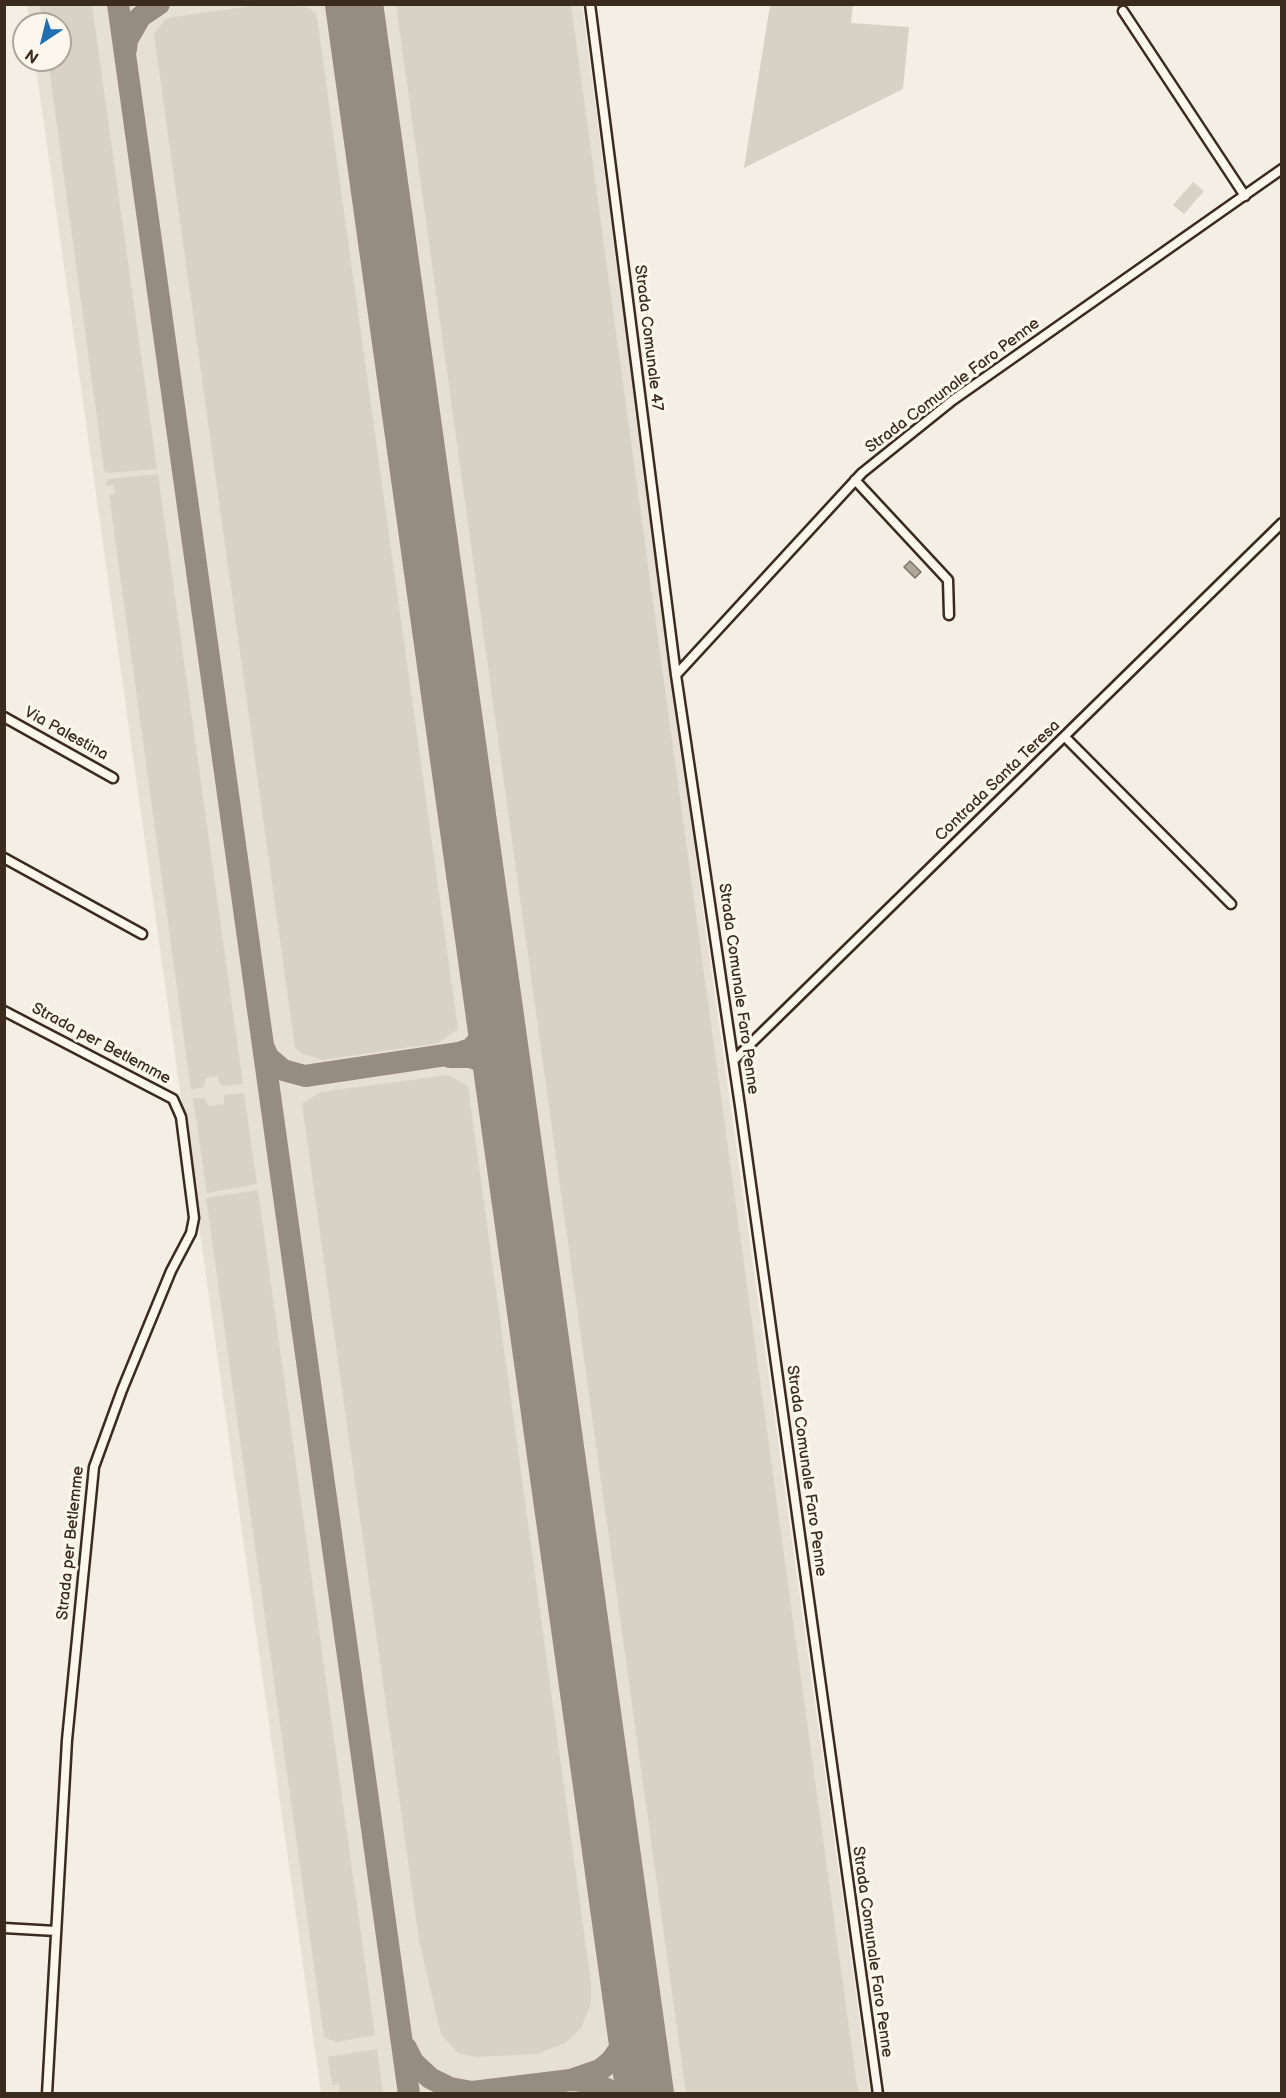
<!DOCTYPE html>
<style>
body{margin:0}
#map{position:relative;width:1286px;height:2098px;overflow:hidden;background:#f3efe4;font-family:"Balsamiq Sans",sans-serif}
canvas{display:block}
.frame{position:absolute;inset:0;border:6px solid #3b2a1e;pointer-events:none}
.north{position:absolute;left:12px;top:12px;width:60px;height:60px;box-sizing:border-box;background:#fbf7ec;border:2px solid #aea59a;border-radius:50%;rotate:215deg;font-size:16px;font-weight:700;line-height:24px;text-align:center;color:#3b2a1e}
.north::after{content:'';display:block;margin:auto;width:21px;height:27px;background:#1f6fb2;clip-path:polygon(50% 0,100% 100%,50% 72%,0 100%)}
</style>
<div id="map">
<canvas width="1286" height="2098"></canvas>
<div class="frame"></div>
<div class="north">N</div>
</div>
<script>
const context = document.querySelector('canvas').getContext('2d');
context.lineJoin = 'round';
function fill(path, color) {
  context.fillStyle = color;
  context.fill(path, 'evenodd');
}
function toPath(rows) {
  const path = new Path2D();
  for (const r of rows) {
    path.moveTo(r[0], r[1]);
    for (let i = 2; i < r.length; i += 2) path.lineTo(r[i], r[i + 1]);
  }
  return path;
}
function strokePath(path, color, width, dash) {
  context.strokeStyle = color;
  context.lineWidth = width;
  context.lineCap = dash ? 'butt' : 'round';
  context.setLineDash(dash || []);
  context.stroke(path);
}
function write(font, color, halo, rows, align = 'center') {
  context.font = font + ' "Balsamiq Sans",sans-serif';
  context.lineWidth = 6;
  context.setLineDash([]);
  context.textBaseline = 'middle';
  context.strokeStyle = halo;
  context.fillStyle = color;
  for (const [text, x, y, turn = 0] of rows) {
    context.save();
    context.translate(x, y);
    context.rotate((+turn || 0) * Math.PI / 180);
    context.textAlign = isNaN(turn) ? turn : align;
    if (halo) context.strokeText(text, 0, 0);
    context.fillText(text, 0, 0);
    context.restore();
  }
}
fill(toPath([
 [27,5,582,5,703,911,870,2093,321,2093,35,60,60,60,60,24,30,24]
]), '#e5dfd4');
fill(toPath([
 [266,4,307,7,316,13,318,25,458,1029,438,1043,323,1060,303,1054,295,1048,154,34,165,20,173,17],
 [40,5,92,5,157,469,108,473,104,470,48,60,60,60,60,24,43,24],
 [396,5,571,5,858,2093,686,2093],
 [770,5,853,5,851,23,909,27,903,89,744,168],
 [1193,182,1204,191,1184,214,1173,205],
 [158,474,243,1084,223,1086,219,1083,218,1076,206,1078,204,1087,191,1090,109,495,115,494,114,485,106,486,106,483,109,479],
 [448,1075,468,1086,591,1983,591,2004,581,2028,565,2043,536,2054,476,2057,458,2053,441,2034,433,2001,419,1940,302,1104,321,1092],
 [244,1093,257,1184,207,1193,193,1098,204,1098,209,1106,224,1104,224,1095],
 [258,1190,375,2035,336,2042,324,2037,206,1198],
 [377,2049,383,2093,340,2093,339,2084,332,2085,328,2057]
]), '#d8d1c6');
const water = toPath([
 [910,561,921,572,915,578,904,567,910,561]
]);
fill(water, '#afa69a');
strokePath(water, '#817468', 1.5);
strokePath(toPath([
 [118,4,409,2094],
 [343,4,360,46],
 [126,49,127,40,140,17,159,4],
 [264,1048,268,1057,283,1070,305,1076,459,1053,471,1049,485,1033,490,1017,491,991],
 [450,1057,471,1057,481,1061,499,1085,508,1109],
 [406,2048,413,2062,430,2078,450,2088,472,2092,571,2080,600,2070,611,2061,629,2036,634,2014],
 [573,2080,591,2082,618,2094]
]), '#978c81', 22);
strokePath(toPath([
 [354,4,645,2094]
]), '#978c81', 58);
const minor = toPath([
 [590,4,676,675,740,1106,878,2094],
 [1123,11,1245,196],
 [855,480,948,580,949,615],
 [676,675,862,473,953,400,1282,169],
 [4,717,113,778],
 [1065,737,1231,904],
 [4,858,142,934],
 [4,1011,173,1099,181,1117,194,1218,191,1233,171,1271,122,1390,94,1467,67,1740,47,2094],
 [734,1060,1282,523],
 [4,1928,56,1931]
]);
strokePath(minor, '#3b2a1e', 13);
strokePath(minor, '#fbf7ec', 8);
write('16px', '#3b2a1e', '#fbf7ec', [
 ["Strada Comunale 47",648,338,83],
 ["Strada Comunale Faro Penne",953,386,-37],
 ["Via Palestina",66,734,29],
 ["Contrada Santa Teresa",998,781,-44],
 ["Strada Comunale Faro Penne",738,989,82],
 ["Strada per Betlemme",101,1044,28],
 ["Strada Comunale Faro Penne",806,1471,82],
 ["Strada per Betlemme",71,1543,-84],
 ["Strada Comunale Faro Penne",872,1952,82]
]);
</script>
